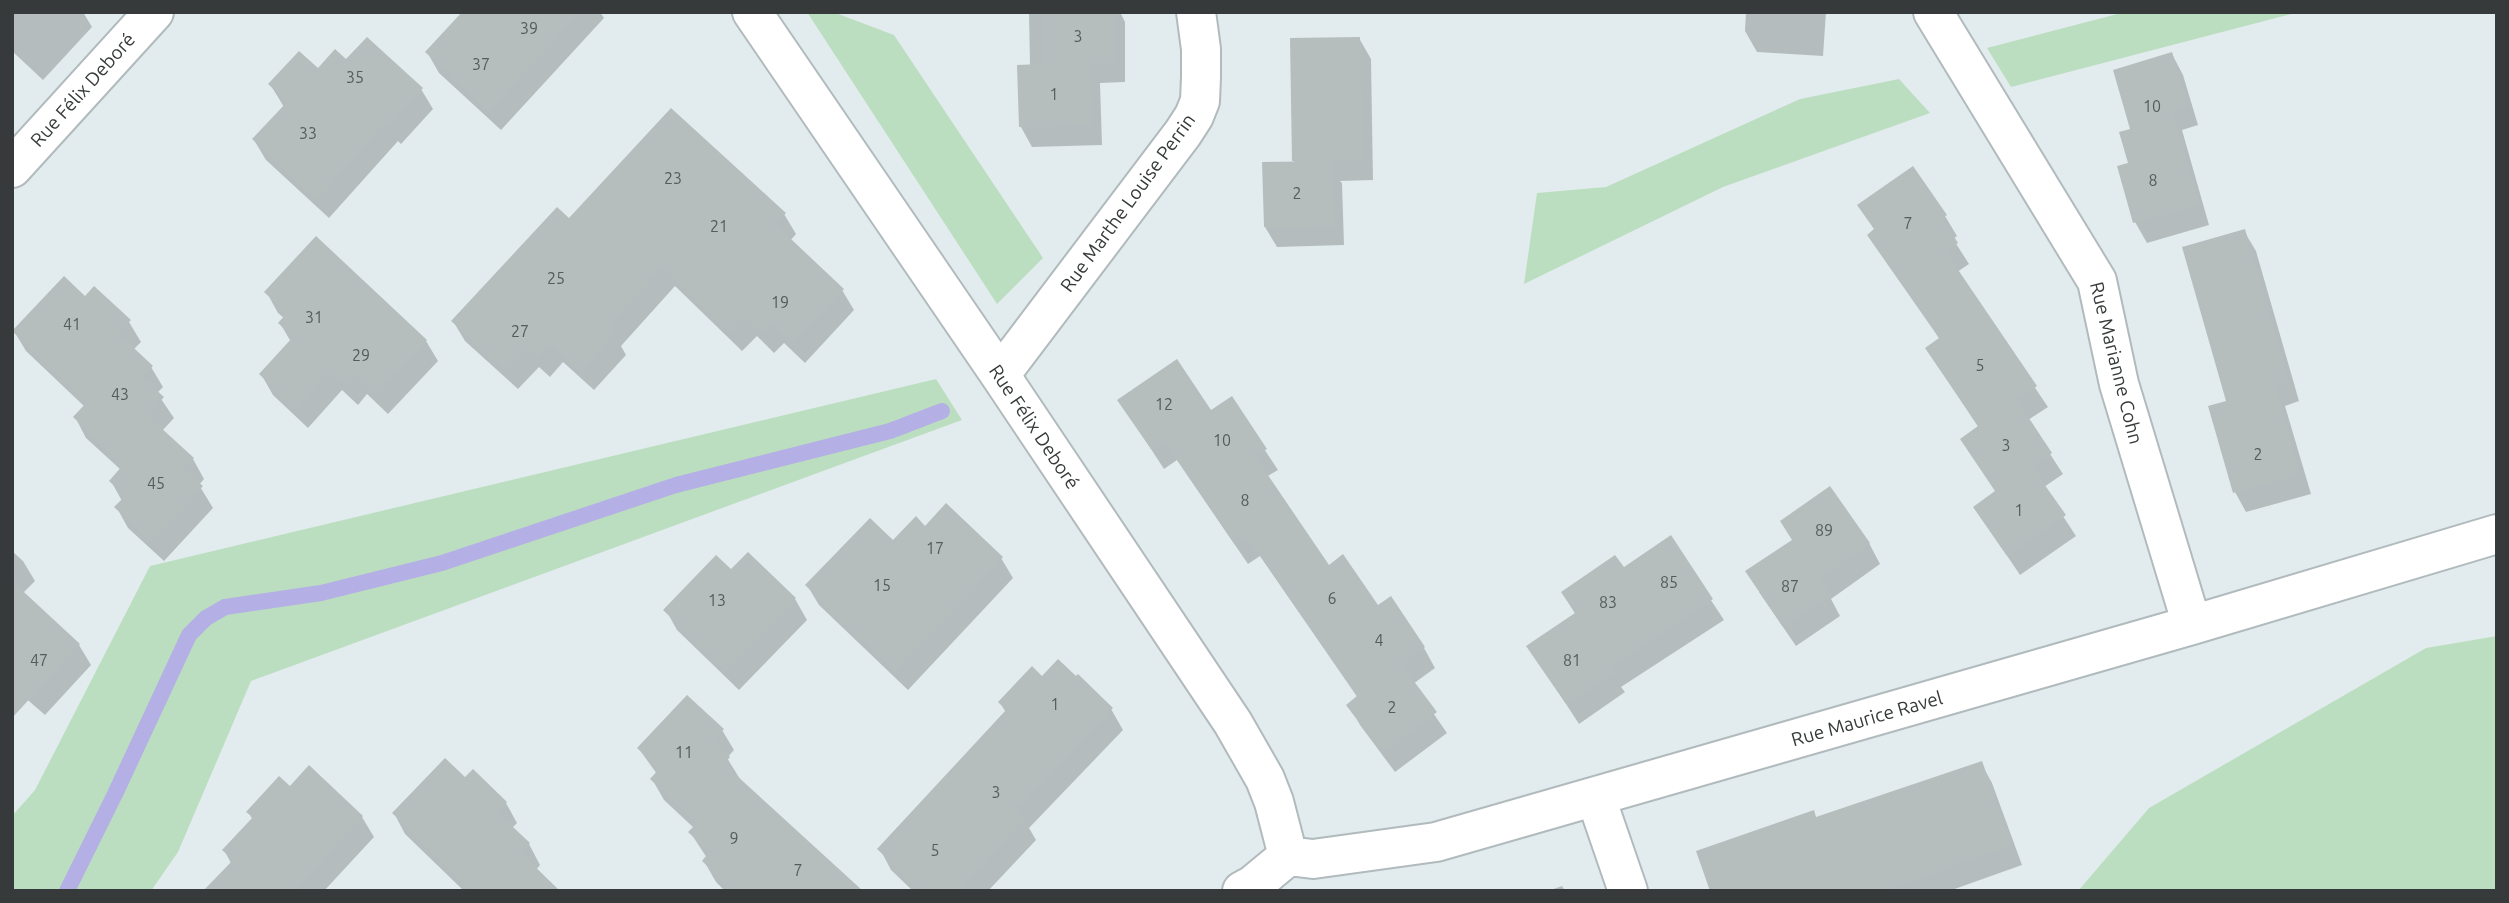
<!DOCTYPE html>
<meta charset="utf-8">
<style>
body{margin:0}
#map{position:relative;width:2509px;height:903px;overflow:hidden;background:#e2ecee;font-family:Ubuntu,sans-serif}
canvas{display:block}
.frame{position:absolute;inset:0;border:14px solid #363a3b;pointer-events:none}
</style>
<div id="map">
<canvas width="2509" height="903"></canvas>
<div class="frame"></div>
</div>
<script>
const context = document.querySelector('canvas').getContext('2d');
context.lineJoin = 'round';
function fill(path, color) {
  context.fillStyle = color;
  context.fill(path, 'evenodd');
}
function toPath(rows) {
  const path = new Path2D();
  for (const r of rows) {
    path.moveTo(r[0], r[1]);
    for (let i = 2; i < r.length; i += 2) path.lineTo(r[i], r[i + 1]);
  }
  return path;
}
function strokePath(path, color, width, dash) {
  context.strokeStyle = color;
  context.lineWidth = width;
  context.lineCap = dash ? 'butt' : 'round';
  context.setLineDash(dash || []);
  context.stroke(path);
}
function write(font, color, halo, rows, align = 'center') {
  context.font = font + ' Ubuntu,sans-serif';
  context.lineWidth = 6;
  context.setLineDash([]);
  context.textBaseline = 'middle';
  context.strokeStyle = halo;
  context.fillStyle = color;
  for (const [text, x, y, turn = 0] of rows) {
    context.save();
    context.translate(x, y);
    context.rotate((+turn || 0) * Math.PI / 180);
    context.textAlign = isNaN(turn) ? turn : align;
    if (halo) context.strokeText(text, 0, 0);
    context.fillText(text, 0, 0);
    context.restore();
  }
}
fill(toPath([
 [807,12,833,12,894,35,1043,258,997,304],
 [2125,12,2299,12,2011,87,1987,48],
 [1899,79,1930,113,1723,187,1524,284,1537,193,1606,187,1800,99],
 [936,379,962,420,251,681,178,852,151,891,12,891,12,816,35,790,150,566],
 [2497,636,2497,891,2078,891,2149,808,2426,648]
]), '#bcdec0');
fill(toPath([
 [12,12,83,12,92,27,43,80,12,51],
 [464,12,600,12,604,18,501,130,439,73,427,52],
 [1029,12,1120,12,1125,22,1125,82,1100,83,1102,145,1032,147,1021,127,1030,66],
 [1746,12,1826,12,1823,56,1757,52,1745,31],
 [1359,38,1371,59,1373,180,1340,181,1342,183,1344,245,1277,247,1265,227,1295,163,1294,161],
 [2172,54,2183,75,2198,125,2182,130,2209,225,2147,243,2135,222,2130,164,2132,131],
 [346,62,421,89,433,109,401,144,398,141,329,218,266,160,254,140,284,107,270,84],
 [1860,205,1945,216,1957,236,1953,239,1969,264,1957,272,2048,407,2028,420,2063,474,2044,487,2076,536,2020,575,1975,508,1996,492,1979,428,1927,349,1940,340],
 [784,214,796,234,790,241,842,290,854,310,805,363,784,343,774,353,757,336,742,351,675,286,621,346,626,355,594,390,563,362,550,377,539,367,518,389,465,341,453,321,569,221],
 [2244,231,2256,251,2299,401,2285,406,2311,494,2246,512,2235,492,2229,402],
 [267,293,426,341,438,361,388,414,367,394,358,405,342,390,308,428,273,395,261,374,291,342,280,323,284,318,278,313],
 [85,299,129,322,141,342,133,350,151,367,163,387,157,393,174,418,162,431,193,459,204,479,199,485,213,508,164,561,128,528,117,508,122,501,111,481,121,470,86,438,75,417,85,407,26,351,14,331],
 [1231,399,1278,470,1266,477,1328,567,1424,648,1435,668,1413,684,1447,733,1395,772,1360,725,1349,705,1358,698,1260,556,1248,564,1177,460,1164,469,1119,400,1211,412],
 [925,528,1001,558,1013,578,908,690,819,605,807,585],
 [1670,538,1724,620,1621,687,1625,692,1579,724,1529,647,1576,615,1563,593,1623,570],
 [1869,543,1880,564,1831,599,1840,616,1796,646,1759,592],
 [12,551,23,561,35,581,23,593,79,645,91,665,45,715,22,695,12,705],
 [748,554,795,599,807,620,739,690,677,630,666,610,731,572],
 [1042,678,1111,709,1123,730,1029,828,1036,840,988,891,913,891,891,870,880,849,1006,713,1000,702],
 [722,730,734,750,727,758,740,779,855,891,725,891,716,882,704,861,707,858,690,832,694,828,664,800,652,779,657,774,639,749],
 [1981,763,1992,783,2022,865,1949,891,1712,891,1817,818],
 [465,779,506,803,517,823,512,828,529,844,540,865,536,870,551,891,464,891,405,834,394,813],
 [290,788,362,817,374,837,324,891,218,891,231,863,224,850,253,820,248,812],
 [1562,886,1565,891,1548,891]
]), '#0003');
strokePath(toPath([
 [67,891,115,794,189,635,206,618,225,607,321,593,442,563,676,485,890,431,942,411]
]), '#b4afe4', 16);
fill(toPath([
 [462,12,579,12,489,111,425,52],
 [1042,12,1115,12,1114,62,1089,63,1091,125,1019,127,1017,65,1042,64],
 [367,37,423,88,389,125,386,122,316,199,252,139,287,102,268,84,299,51,318,68,335,49,346,59],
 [1360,37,1362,160,1292,161,1290,38],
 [2172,52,2188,105,2172,110,2199,204,2133,223,2117,166,2128,163,2119,132,2130,129,2113,70],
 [671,108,786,213,775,224,844,289,792,343,772,324,762,333,744,317,730,332,662,266,608,327,615,333,581,371,550,343,537,358,526,347,506,370,451,321,557,207,569,218],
 [1331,161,1333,226,1264,227,1262,162],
 [1913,166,1947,215,1942,218,1958,243,1946,252,2037,386,2017,400,2052,453,2032,467,2066,515,2007,556,1973,507,1995,491,1960,439,1978,426,1925,348,1939,338,1867,235,1874,229,1857,205],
 [2245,229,2288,381,2274,385,2300,474,2233,493,2208,406,2226,401,2182,247],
 [316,236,427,340,376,394,355,375,345,386,329,371,296,409,259,374,293,337,278,323,287,313,264,292],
 [64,276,85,296,94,286,131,320,118,333,153,366,142,377,164,397,147,415,194,458,183,469,203,486,151,542,114,507,125,496,109,481,123,465,73,417,87,402,12,331],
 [1177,359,1211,410,1232,396,1267,449,1255,456,1329,565,1343,554,1378,605,1391,596,1425,647,1401,664,1437,712,1382,753,1346,705,1357,696,1247,537,1235,545,1164,441,1151,449,1117,400],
 [1830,486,1870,543,1820,578,1830,595,1783,627,1745,571,1792,540,1780,521],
 [946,503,1003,557,895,671,805,585,870,518,893,540,916,516,925,526],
 [1671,535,1713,599,1611,666,1615,671,1566,704,1526,646,1575,613,1561,592,1615,555,1624,567],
 [748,552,796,598,726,671,663,610,716,555,731,569],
 [12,581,80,644,12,718],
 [1058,659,1076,676,1078,674,1113,708,1016,810,1025,819,958,891,921,891,877,849,1006,710,998,702,1032,666,1042,676],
 [687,695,724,729,713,741,730,757,724,764,863,891,733,891,702,861,709,852,688,832,697,823,650,779,659,769,637,748],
 [445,758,465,777,473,769,507,802,497,812,530,843,521,853,560,891,473,891,392,813],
 [1982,761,2012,845,1880,891,1710,891,1696,851,1814,810,1816,817],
 [309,765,363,816,294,891,203,891,233,860,222,850,253,817,246,812,279,776,290,786]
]), '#b5bebc');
const minor = toPath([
 [752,12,1000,375,1233,723,1265,779,1274,802,1288,856],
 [1933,12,2097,281,2119,384,2192,625],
 [12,168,154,12],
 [1000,375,1183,133,1194,116,1200,101,1201,77,1201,49,1196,12],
 [1596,798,1628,891],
 [1242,891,1253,885,1288,856,1313,859,1436,842,2192,625,2497,534]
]);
strokePath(minor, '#b1babd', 42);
strokePath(minor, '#fff', 38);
write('16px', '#565b5b', null, [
 ["39",529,29],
 ["3",1078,37],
 ["37",481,65],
 ["35",355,78],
 ["1",1054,95],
 ["10",2152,107],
 ["33",308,134],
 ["23",673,179],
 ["8",2153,181],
 ["2",1297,194],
 ["7",1908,224],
 ["21",719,227],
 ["25",556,279],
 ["19",780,303],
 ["31",314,318],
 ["41",72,325],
 ["27",520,332],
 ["29",361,356],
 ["5",1980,366],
 ["43",120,395],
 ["12",1164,405],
 ["10",1222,441],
 ["3",2006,446],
 ["2",2258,455],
 ["45",156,484],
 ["8",1245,501],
 ["1",2019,511],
 ["89",1824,531],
 ["17",935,549],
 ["85",1669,583],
 ["15",882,586],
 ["87",1790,587],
 ["6",1332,599],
 ["13",717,601],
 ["83",1608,603],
 ["4",1379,641],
 ["47",39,661],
 ["81",1572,661],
 ["1",1055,705],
 ["2",1392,708],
 ["11",684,753],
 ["3",996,793],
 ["9",734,839],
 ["5",935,851],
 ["7",798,871]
]);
write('19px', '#363a3b', '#fff', [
 ["Rue Félix Deboré",83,90,-48],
 ["Rue Marthe Louise Perrin",1128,203,-54],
 ["Rue Marianne Cohn",2116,363,76],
 ["Rue Félix Deboré",1034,427,56],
 ["Rue Maurice Ravel",1867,719,-16]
]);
</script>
